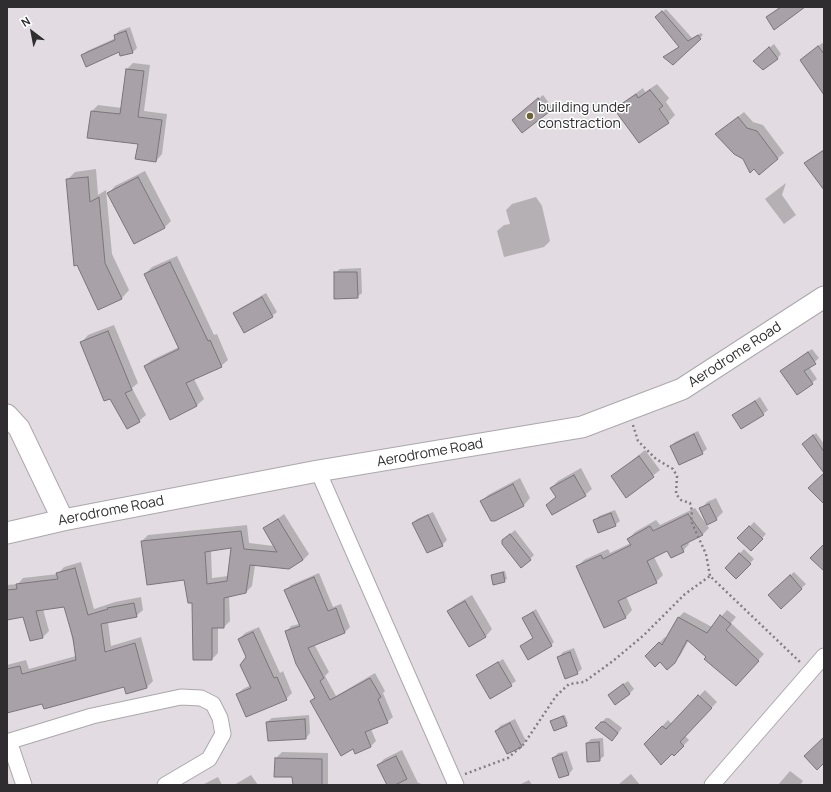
<!DOCTYPE html>
<style>
body{margin:0}
#map{position:relative;width:831px;height:792px;overflow:hidden;background:#e2dce2;font-family:Manrope,sans-serif}
canvas{display:block}
.frame{position:absolute;inset:0;border:8px solid #2f2d2f;pointer-events:none}
.north{position:absolute;left:12px;top:12px;width:40px;height:40px;-webkit-text-stroke:3px #fff;paint-order:stroke;rotate:328deg;font-size:11px;font-weight:700;line-height:16px;text-align:center;color:#2f2d2f}
.north::after{content:'';display:block;margin:auto;width:14px;height:18px;background:#2f2d2f;clip-path:polygon(50% 0,100% 100%,50% 72%,0 100%)}
</style>
<div id="map">
<canvas width="831" height="792"></canvas>
<div class="frame"></div>
<div class="north">N</div>
</div>
<script>
const context = document.querySelector('canvas').getContext('2d');
context.lineJoin = 'round';
function fill(path, color) {
  context.fillStyle = color;
  context.fill(path, 'evenodd');
}
function toPath(rows) {
  const path = new Path2D();
  for (const r of rows) {
    path.moveTo(r[0], r[1]);
    for (let i = 2; i < r.length; i += 2) path.lineTo(r[i], r[i + 1]);
  }
  return path;
}
function strokePath(path, color, width, dash) {
  context.strokeStyle = color;
  context.lineWidth = width;
  context.lineCap = dash ? 'butt' : 'round';
  context.setLineDash(dash || []);
  context.stroke(path);
}
function write(font, color, halo, rows, align = 'center') {
  context.font = font + ' Manrope,sans-serif';
  context.lineWidth = 3;
  context.setLineDash([]);
  context.textBaseline = 'middle';
  context.strokeStyle = halo;
  context.fillStyle = color;
  for (const [text, x, y, turn = 0] of rows) {
    context.save();
    context.translate(x, y);
    context.rotate((+turn || 0) * Math.PI / 180);
    context.textAlign = isNaN(turn) ? turn : align;
    if (halo) context.strokeText(text, 0, 0);
    context.fillText(text, 0, 0);
    context.restore();
  }
}
fill(toPath([
 [780,7,800,7,767,17],
 [666,9,692,38,701,33,703,35,673,64,665,56,680,46,660,14],
 [130,27,137,48,133,52,120,50,82,55,87,51,116,38,115,35,119,31],
 [822,43,824,45,824,80,806,56],
 [774,44,781,54,777,59,759,56],
 [133,63,150,65,144,111,167,114,162,154,156,161,139,143,88,137,92,111,98,105,122,108,127,69],
 [657,84,669,98,666,102,675,115,668,122,639,141,615,109,643,88,645,92],
 [543,95,552,107,548,111,513,120],
 [744,112,753,122,763,125,784,153,777,159,743,158,717,134],
 [824,149,824,189,805,163],
 [96,169,98,195,106,190,112,254,129,290,122,298,98,308,67,180,75,172],
 [145,171,171,221,164,228,109,193,115,186],
 [786,183,782,195,796,215,784,224,765,199],
 [536,197,542,206,550,241,544,247,504,257,497,231,504,225,510,224,506,210,512,204],
 [177,256,214,335,217,334,228,360,221,366,194,379,204,399,197,405,170,418,145,366,152,360,179,347,145,274,152,267],
 [361,268,362,293,357,297,335,273,340,269],
 [266,293,277,312,272,316,235,313,239,309],
 [114,325,138,383,132,388,146,415,139,421,82,342,88,335],
 [812,349,819,358,809,367,817,379,797,394,786,367],
 [760,397,768,410,763,414,734,415],
 [698,431,707,449,702,453,671,446,675,442],
 [816,433,824,444,824,460,807,441],
 [645,450,660,470,627,496,612,477],
 [581,468,592,489,585,495,548,505,557,497,551,488,558,481],
 [520,478,530,498,524,505,495,520,481,502,488,495],
 [716,498,723,512,716,519,701,509,707,502],
 [695,508,709,528,702,535,688,542,689,544,683,551,668,550,654,557,663,575,656,582,626,596,632,610,626,617,604,627,577,567,584,560,608,549,610,553,631,543,628,539,635,532,656,520,660,525],
 [615,510,620,521,615,525,594,521,599,516],
 [433,512,447,540,442,545,413,523,417,519],
 [284,514,309,554,303,560,255,565,252,586,246,592,229,595,230,621,224,627,218,627,218,653,212,659,185,579,147,584,142,541,148,535,247,525,249,543,274,546,264,529],
 [232,547,228,576,212,578,211,550],
 [754,522,766,534,751,550,739,538],
 [515,530,534,555,530,559,508,536],
 [744,549,754,559,736,578,726,568],
 [81,562,94,609,115,602,141,597,143,610,136,616,108,622,111,646,141,637,153,681,147,687,127,693,125,686,43,702,7,712,7,665,26,660,29,669,76,656,65,606,43,609,49,631,43,637,30,640,24,616,7,619,7,585,18,584,23,578,58,574,64,567],
 [505,571,507,579,494,584,492,576],
 [794,572,806,584,781,608,773,591],
 [319,573,333,607,341,604,350,627,345,632,314,644,329,672,325,676,336,696,375,673,385,691,383,693,393,717,387,722,371,729,376,741,371,746,355,752,353,748,312,701,315,697,286,632,291,626,299,624,286,590,291,585],
 [472,595,492,629,486,636,469,646,448,611,455,605],
 [536,609,554,642,551,645,521,646,534,637,523,618],
 [727,610,736,617,731,623,764,654,741,679,714,665,713,667,705,659,707,657,689,640,680,656,667,668,660,661,646,656,665,637,667,638,678,618,684,612,712,627],
 [259,627,280,673,283,671,292,693,286,699,237,694,243,689,251,685,247,657,239,639,245,633],
 [574,648,582,669,577,673,559,657,563,652],
 [503,659,516,681,491,698,477,675],
 [628,681,634,689,630,693,614,691],
 [705,690,717,702,685,736,689,740,674,755,645,744,668,720,672,724],
 [309,715,310,733,306,738,267,722,272,718],
 [565,715,568,723,566,725,551,721],
 [606,718,609,718,622,728,616,736,601,723],
 [515,719,526,741,521,746,496,731,500,726],
 [603,738,604,756,599,760,587,743,591,739],
 [402,750,418,783,420,783,421,785,388,785,378,765,384,759],
 [567,751,573,769,569,774,560,777,553,758,558,753],
 [282,752,328,753,328,785,294,785,293,776,276,758],
 [790,771,803,781,800,785,778,785],
 [631,774,640,785,618,785],
 [251,775,258,785,234,785],
 [7,776,9,785,7,785],
 [218,777,222,785,202,785],
 [529,780,532,785,519,785]
]), '#0003');
const building = toPath([
 [781,7,805,7,774,30,766,17,781,7],
 [662,11,688,41,698,35,701,39,673,65,663,57,679,47,655,17,662,11],
 [126,31,133,53,120,56,119,52,86,67,81,55,115,40,114,35,126,31],
 [818,46,824,54,824,95,800,60,818,46],
 [769,47,778,59,763,70,753,61,769,47],
 [126,69,144,71,138,117,162,120,156,162,135,159,138,144,87,138,91,111,120,114,126,69],
 [650,90,663,106,659,109,669,123,639,143,614,109,636,94,638,98,650,90],
 [538,98,549,112,522,133,512,120,538,98],
 [738,117,747,128,757,131,778,159,759,175,754,169,750,173,743,159,734,154,715,134,738,117],
 [824,150,824,190,804,163,824,150],
 [88,177,90,202,99,197,105,263,122,299,98,310,77,265,74,266,66,179,88,177],
 [138,177,165,228,134,244,107,193,138,177],
 [170,262,208,341,210,340,222,367,186,383,197,406,170,420,144,366,179,349,144,274,170,262],
 [334,272,357,272,358,298,334,299,334,272],
 [262,297,273,317,244,333,233,313,262,297],
 [108,331,132,390,125,393,140,422,127,429,110,399,104,401,80,342,108,331],
 [808,352,816,364,804,371,813,384,797,395,780,371,808,352],
 [755,401,764,415,741,429,732,415,755,401],
 [694,434,703,454,679,465,670,446,694,434],
 [813,435,824,452,824,504,808,488,824,473,802,444,813,435],
 [639,456,654,477,626,498,611,476,639,456],
 [574,475,586,496,552,515,546,505,556,497,550,488,574,475],
 [513,484,524,506,495,521,491,521,480,501,513,484],
 [709,504,717,520,707,525,699,508,709,504],
 [611,513,616,526,598,533,593,520,611,513],
 [688,514,703,535,681,546,684,552,671,558,667,551,647,561,657,583,618,601,626,618,604,628,576,566,601,555,603,559,631,545,627,539,650,526,653,531,688,514],
 [428,515,443,546,427,553,412,523,428,515],
 [278,519,303,560,289,569,250,565,246,593,224,598,224,628,212,628,212,660,193,660,192,603,188,603,184,580,147,585,141,541,241,531,244,549,277,552,263,528,278,519],
 [231,548,227,581,207,584,205,552,231,548],
 [749,526,763,539,751,551,737,538,749,526],
 [510,534,531,560,521,568,502,544,502,540,510,534],
 [824,544,824,571,810,558,824,544],
 [739,553,751,564,736,579,725,568,739,553],
 [75,568,88,615,108,609,107,608,134,603,137,617,101,624,105,652,135,643,147,688,126,694,124,687,44,709,42,704,7,713,7,669,20,666,22,674,76,660,73,638,64,607,36,611,43,638,30,641,23,617,7,620,7,590,17,589,16,584,58,579,56,573,75,568],
 [503,572,505,582,493,585,491,575,503,572],
 [790,575,802,589,781,609,768,595,790,575],
 [314,577,328,611,336,608,345,633,308,648,324,678,320,681,330,700,370,678,381,697,378,699,388,723,365,732,371,747,355,754,353,749,341,756,310,701,315,698,296,664,285,631,300,626,284,590,314,577],
 [465,601,486,637,469,647,447,611,465,601],
 [533,612,552,646,528,660,520,646,533,638,522,618,533,612],
 [720,615,731,624,726,630,759,661,736,686,704,659,706,657,687,640,675,663,667,670,660,662,655,667,645,656,659,642,662,645,678,617,707,633,720,615],
 [253,632,274,678,277,677,287,700,246,717,236,694,251,688,240,665,246,657,238,639,253,632],
 [570,652,578,674,565,679,557,657,570,652],
 [498,662,512,686,490,699,476,675,498,662],
 [623,684,630,694,615,705,608,695,623,684],
 [698,695,712,708,680,742,684,746,674,756,672,754,661,765,644,744,662,726,666,729,698,695],
 [563,716,567,726,554,731,550,721,563,716],
 [305,719,306,739,268,741,266,722,305,719],
 [601,722,605,722,618,733,612,741,595,728,601,722],
 [510,723,522,747,507,754,495,731,510,723],
 [824,737,824,763,817,770,804,756,824,737],
 [599,742,600,761,587,762,586,743,599,742],
 [562,754,569,775,559,778,552,758,562,754],
 [396,756,407,779,395,785,387,785,377,765,396,756],
 [275,758,322,759,322,785,293,785,292,777,274,777,275,758]
]);
fill(building, '#a8a2a8');
strokePath(building, '#7a757a', 1);
const street = toPath([
 [318,471,456,785],
 [9,741,24,785],
 [7,742,92,716,181,697,201,698,213,704,220,718,223,734,209,759,165,785],
 [712,785,824,656]
]);
const secondary = toPath([
 [7,415,19,428,63,520],
 [7,533,63,520,318,471,582,427,682,389,824,297]
]);
strokePath(street, '#aca7ac', 17);
strokePath(secondary, '#aca7ac', 23);
strokePath(toPath([
 [633,425,638,441,656,459,673,469,677,476,676,494,681,500,690,503,692,511,691,521,706,554,710,576],
 [465,774,508,758,524,744,556,696,569,684,584,682,613,661,644,635,685,594,710,576,801,663]
]), '#827e82', 2.5, [2, 3]);
strokePath(street, '#fff', 15);
strokePath(secondary, '#fff', 21);
for (const [x, y, r, color] of [
 [530,116,4,"#6f6330"]
]) {
  const dot = new Path2D();
  dot.arc(x, y, r, 0, 2 * Math.PI);
  context.fillStyle = color;
  context.fill(dot);
  strokePath(dot, '#fff', 1.5);
}
write('14px', '#2f2d2f', '#fff', [
 ["building under",538,108],
 ["constraction",538,124]
], 'left');
write('14px', '#2f2d2f', '#fff', [
 ["Aerodrome Road",735,355,-33],
 ["Aerodrome Road",430,453,-10],
 ["Aerodrome Road",111,511,-11]
]);
</script>
